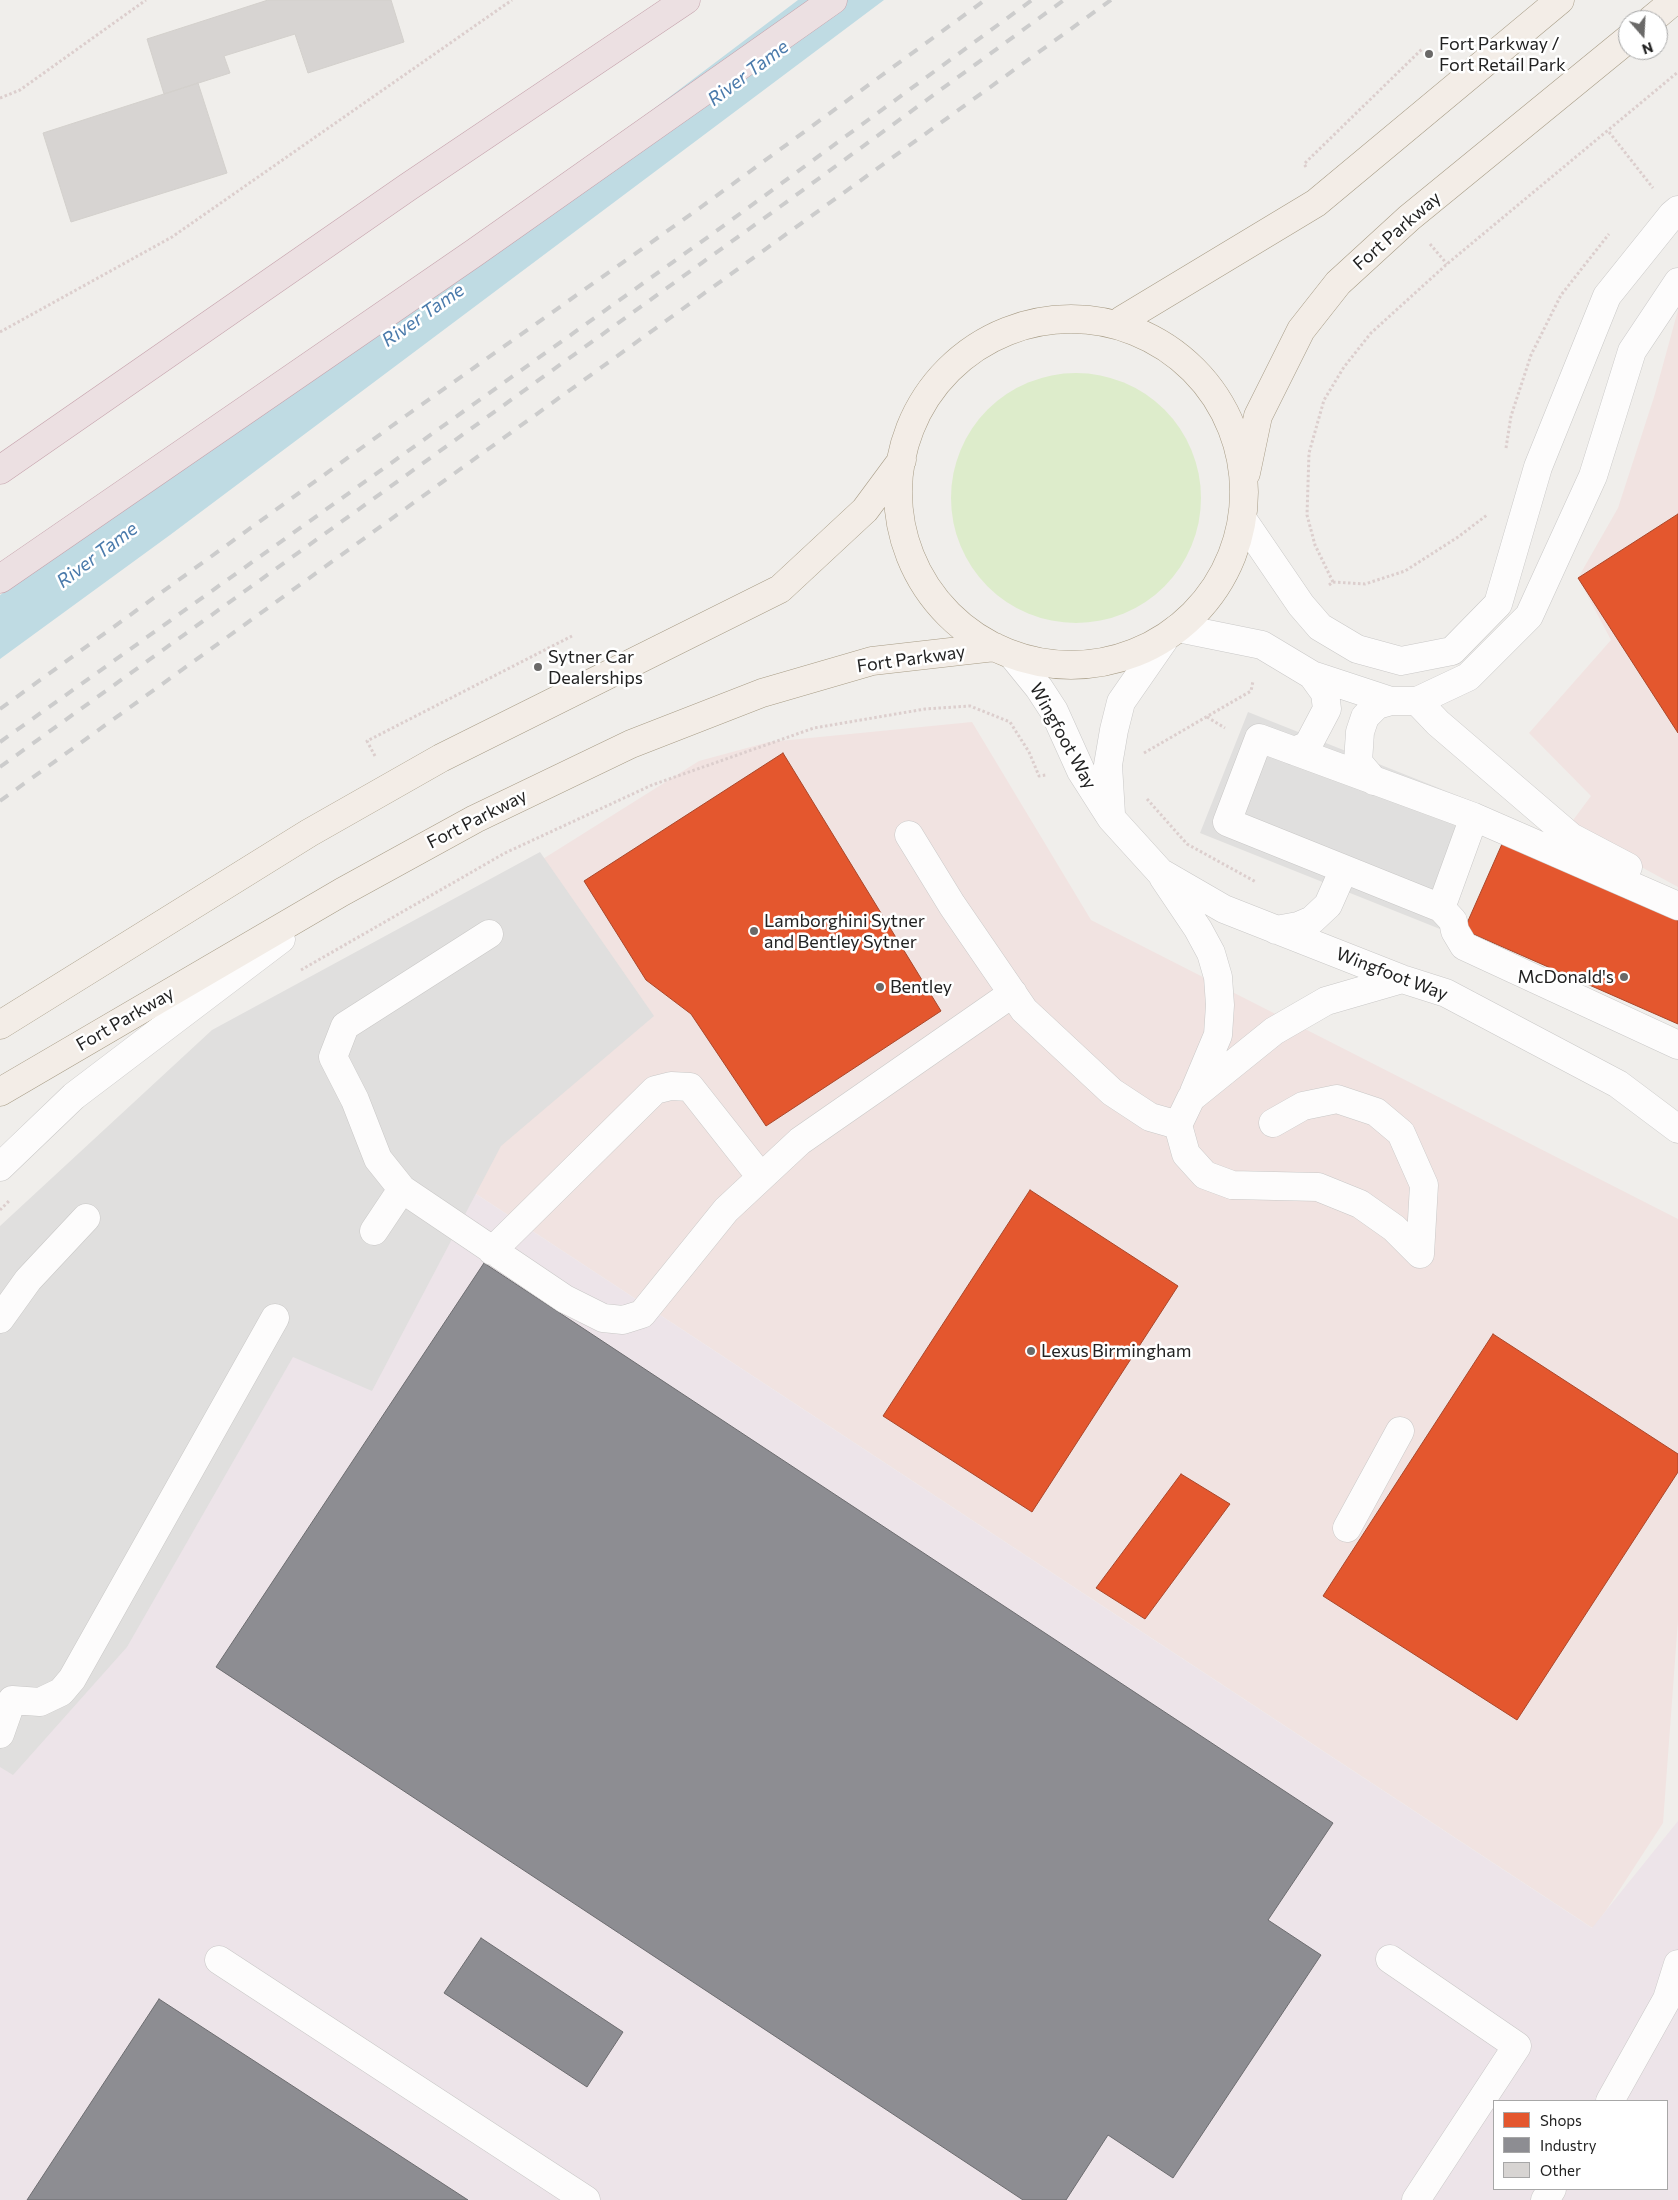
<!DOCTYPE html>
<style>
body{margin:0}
#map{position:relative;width:1678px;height:2200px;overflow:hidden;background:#f0eeeb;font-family:Commissioner,sans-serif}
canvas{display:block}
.legend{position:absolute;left:1493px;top:2100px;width:175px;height:90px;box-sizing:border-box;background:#fff;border:1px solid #a7a7a7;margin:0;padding:6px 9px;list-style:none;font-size:15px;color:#222}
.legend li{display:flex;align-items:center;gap:10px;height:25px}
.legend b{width:25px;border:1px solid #a7a7a7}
.north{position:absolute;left:1618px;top:10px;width:50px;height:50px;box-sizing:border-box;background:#fff;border:1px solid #a7a7a7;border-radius:50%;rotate:161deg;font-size:14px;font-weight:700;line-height:20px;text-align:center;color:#222}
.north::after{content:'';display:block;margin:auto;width:18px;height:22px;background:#6a6968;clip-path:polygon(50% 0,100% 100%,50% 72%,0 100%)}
</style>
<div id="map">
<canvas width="1678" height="2200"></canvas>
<ul class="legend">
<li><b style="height:14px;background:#e4572e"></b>Shops</li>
<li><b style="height:14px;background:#8d8d92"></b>Industry</li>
<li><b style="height:14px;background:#d7d4d2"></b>Other</li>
</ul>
<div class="north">N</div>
</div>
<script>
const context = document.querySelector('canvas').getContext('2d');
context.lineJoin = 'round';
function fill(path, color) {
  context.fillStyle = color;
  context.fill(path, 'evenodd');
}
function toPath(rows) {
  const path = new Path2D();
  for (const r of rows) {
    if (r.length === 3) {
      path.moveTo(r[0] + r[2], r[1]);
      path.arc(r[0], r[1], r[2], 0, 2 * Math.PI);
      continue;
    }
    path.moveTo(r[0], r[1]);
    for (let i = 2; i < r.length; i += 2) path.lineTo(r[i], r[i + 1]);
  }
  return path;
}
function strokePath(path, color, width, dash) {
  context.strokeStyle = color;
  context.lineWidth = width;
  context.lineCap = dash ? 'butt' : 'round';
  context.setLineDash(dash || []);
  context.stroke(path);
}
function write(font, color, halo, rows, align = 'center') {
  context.font = font + ' Commissioner,sans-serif';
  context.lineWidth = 5;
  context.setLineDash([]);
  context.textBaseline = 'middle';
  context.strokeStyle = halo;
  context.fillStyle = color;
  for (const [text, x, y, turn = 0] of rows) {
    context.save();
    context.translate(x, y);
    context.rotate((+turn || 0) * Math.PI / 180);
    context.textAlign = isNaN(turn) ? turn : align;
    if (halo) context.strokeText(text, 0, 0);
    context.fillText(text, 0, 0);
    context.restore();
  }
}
fill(toPath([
 [1678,310,1678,887,1568,827,1591,796,1529,733,1611,640,1578,578,1618,508,1655,394],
 [972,722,1091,920,1678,1219,1678,1620,1663,1823,1594,1929,248,1044,699,761,769,742]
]), '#f1e3e1');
fill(toPath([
 [248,1044,1592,1928,1678,1821,1678,2200,0,2200,0,1278],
 [1494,2101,1667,2101,1667,2189,1494,2189]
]), '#ede4e9');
fill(toPath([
 [1076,498,125]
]), '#ddeccb');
fill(toPath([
 [1248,712,1489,808,1440,929,1200,833],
 [540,852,654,1016,501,1146,372,1391,293,1357,127,1647,13,1775,0,1767,0,1226,212,1030]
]), '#e0dfde');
fill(toPath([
 [798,0,884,0,170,535,0,659,0,595,137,499]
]), '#bfdbe3');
const shops = toPath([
 [1678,514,1678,733,1578,578,1678,514],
 [783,753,941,1011,766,1126,691,1014,646,980,584,881,783,753],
 [1502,844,1678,920,1678,1024,1464,930,1502,844],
 [1030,1190,1178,1286,1032,1512,883,1416,1030,1190],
 [1493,1334,1678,1454,1678,1472,1517,1720,1323,1596,1493,1334],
 [1181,1474,1230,1504,1145,1619,1096,1588,1181,1474]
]);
fill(shops, '#e4572e');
strokePath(shops, '#aa472a', 1);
const industry = toPath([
 [484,1263,1333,1823,1268,1920,1321,1955,1173,2178,1108,2135,1066,2200,1023,2200,216,1667,484,1263],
 [481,1938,623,2032,587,2087,444,1993,481,1938],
 [159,1999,468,2200,27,2200,159,1999]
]);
fill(industry, '#8d8d92');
strokePath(industry, '#6d6d70', 1);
const building = toPath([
 [268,0,391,0,404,42,308,73,295,34,224,56,230,73,164,94,147,39,268,0],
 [198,83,227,173,71,222,43,133,198,83]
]);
fill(building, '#d7d4d2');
strokePath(building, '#d3d0cc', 1);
const minor = toPath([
 [1243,520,1301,605,1320,627,1357,649,1401,661,1452,651,1498,604,1538,467,1607,296,1672,215,1678,210],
 [1178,628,1262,645,1312,675,1391,701,1417,701,1468,677,1529,616,1593,476,1632,351,1678,282],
 [1013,656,1039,688,1054,711,1081,771,1111,818,1160,872,1224,909,1402,979,1446,993,1618,1084,1678,1129],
 [1417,701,1438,723,1571,837,1628,867],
 [1294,751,1308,745,1327,709,1325,693,1312,675],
 [1374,781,1358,762,1360,732,1365,717,1377,705,1391,701],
 [1111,814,1108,765,1114,730,1121,702,1164,640],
 [1474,817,1441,908,1227,822,1259,738,1474,817,1678,906],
 [909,835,952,905,1024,1010,1112,1092,1150,1117,1178,1125],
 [1163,877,1198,929,1211,953,1218,977,1220,1005,1218,1035,1194,1092],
 [1441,908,1453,921,1455,931,1464,946,1678,1045],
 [1276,930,1298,926,1312,920,1328,905,1344,869],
 [489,934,345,1026,333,1057,355,1100,378,1159,402,1189,565,1299,603,1318,623,1320,642,1314,726,1210,800,1141,1013,993],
 [1402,979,1326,1001,1274,1031,1191,1098,1178,1125,1186,1154,1205,1175,1232,1185,1318,1187,1360,1204,1394,1228,1420,1254],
 [1273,1123,1303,1106,1337,1099,1376,1112,1401,1133,1424,1185,1420,1254],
 [0,1167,74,1096,281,939],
 [374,1231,402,1189],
 [492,1251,655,1090,671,1086,690,1087,761,1177],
 [0,1319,28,1280,86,1218],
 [1347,1528,1400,1431],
 [0,1734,12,1700,40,1702,61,1692,72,1679,275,1318],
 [1390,1959,1517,2046,1416,2200],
 [219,1960,586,2200],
 [1610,2101,1667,1999,1678,1964],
 [1545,2200,1552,2189]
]);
const major = toPath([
 [1651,20,1675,0],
 [1071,492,173],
 [1122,320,1316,203,1560,0],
 [1246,473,1258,416,1301,330,1338,283,1409,218,1628,39],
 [0,1025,309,833,441,758,780,589,865,510,902,460],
 [0,1092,342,892,475,819,631,744,762,693,872,661,995,647]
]);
const highway = toPath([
 [0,470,408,187,686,0],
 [0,579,474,253,833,0]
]);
strokePath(minor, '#c9c8c7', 29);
strokePath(major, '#a79c86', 29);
strokePath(highway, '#c5a2ac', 29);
strokePath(toPath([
 [0,98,20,90,146,0],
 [1609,132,1653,188],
 [1306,167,1304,164,1422,49],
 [1430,244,1447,264],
 [0,332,172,237,512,0],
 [1506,448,1511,416,1531,355,1561,295,1609,234],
 [1333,582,1365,584,1405,571,1458,537,1487,515],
 [1329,585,1333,582,1315,545,1307,515,1309,453,1324,400,1344,367,1371,333,1447,264,1678,72],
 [1207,717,1225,728],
 [1144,753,1251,691,1253,681],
 [375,756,367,741,572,636],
 [1147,799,1187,844,1256,882],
 [301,970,505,853,652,785,814,728,925,709,970,706,1010,722,1029,752,1039,776,1046,775],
 [0,1210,10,1200]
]), '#dccecd', 3, [2.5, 2.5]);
strokePath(minor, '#fdfcfc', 28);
strokePath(major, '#f3ede7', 28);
strokePath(highway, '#ece0e2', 28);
strokePath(toPath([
 [0,709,407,415,697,210,985,0],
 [0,742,715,232,1032,0],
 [0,767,781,206,1064,0],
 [0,801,1111,0]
]), '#ccc', 4, [10, 10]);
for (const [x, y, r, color] of [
 [1429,54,5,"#6a6968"],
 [538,667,5,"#6a6968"],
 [754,931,5,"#6a6968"],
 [1624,977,5,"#6a6968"],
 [880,987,5,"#6a6968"],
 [1031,1351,5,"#6a6968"]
]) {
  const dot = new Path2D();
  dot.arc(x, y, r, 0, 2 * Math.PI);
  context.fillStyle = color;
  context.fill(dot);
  strokePath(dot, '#fff', 2);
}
write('18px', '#222', '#fff', [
 ["Fort Parkway /",1439,44],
 ["Fort Retail Park",1439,65],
 ["Sytner Car",548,657],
 ["Dealerships",548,678],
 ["Lamborghini Sytner",764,921],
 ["and Bentley Sytner",764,942],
 ["McDonald's",1614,977,"right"],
 ["Bentley",890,987],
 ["Lexus Birmingham",1041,1351]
], 'left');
write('18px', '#222', '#fff', [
 ["Fort Parkway",1397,231,-41],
 ["Fort Parkway",911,659,-8],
 ["Wingfoot Way",1063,736,61],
 ["Fort Parkway",477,819,-27],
 ["Wingfoot Way",1392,974,21],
 ["Fort Parkway",125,1019,-30]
]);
write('italic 19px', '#4a7aab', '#fff', [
 ["River Tame",748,73,-37],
 ["River Tame",423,315,-35],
 ["River Tame",97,555,-37]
]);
</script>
